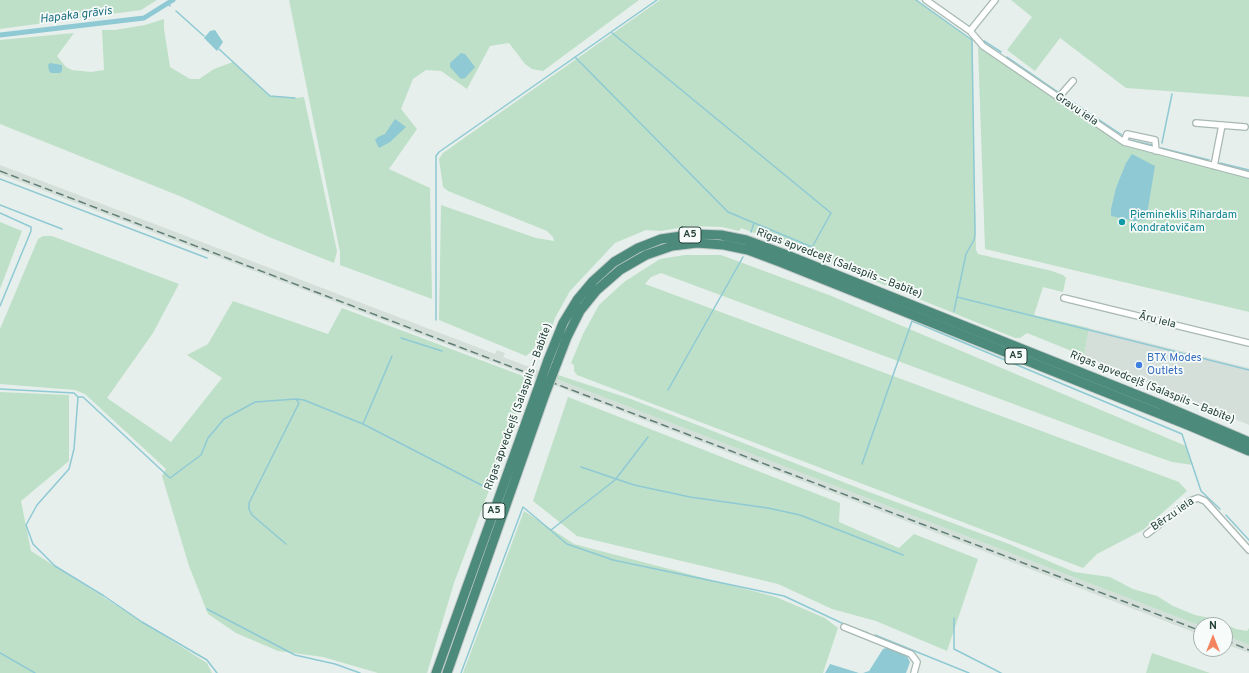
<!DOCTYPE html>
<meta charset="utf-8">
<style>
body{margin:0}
#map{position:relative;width:1249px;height:673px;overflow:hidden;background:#e6efeb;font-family:Overpass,sans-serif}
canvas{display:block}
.north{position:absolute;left:1193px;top:617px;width:40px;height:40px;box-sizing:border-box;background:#f7fbf9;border:1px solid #a3b1ad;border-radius:50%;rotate:0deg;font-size:11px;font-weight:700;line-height:16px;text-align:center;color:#24423a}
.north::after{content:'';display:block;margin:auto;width:14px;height:18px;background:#f4845f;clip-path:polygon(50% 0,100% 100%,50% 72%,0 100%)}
</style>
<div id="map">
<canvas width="1249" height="673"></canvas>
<div class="north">N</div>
</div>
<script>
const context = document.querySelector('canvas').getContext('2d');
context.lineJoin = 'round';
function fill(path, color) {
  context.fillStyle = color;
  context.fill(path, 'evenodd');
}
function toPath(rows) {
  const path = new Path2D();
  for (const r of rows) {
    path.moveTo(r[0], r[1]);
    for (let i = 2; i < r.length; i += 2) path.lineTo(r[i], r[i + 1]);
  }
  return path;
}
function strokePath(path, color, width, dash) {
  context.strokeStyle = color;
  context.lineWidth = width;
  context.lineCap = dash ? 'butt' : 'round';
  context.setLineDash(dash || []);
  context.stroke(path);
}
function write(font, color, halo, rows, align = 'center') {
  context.font = font + ' Overpass,sans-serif';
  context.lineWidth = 3.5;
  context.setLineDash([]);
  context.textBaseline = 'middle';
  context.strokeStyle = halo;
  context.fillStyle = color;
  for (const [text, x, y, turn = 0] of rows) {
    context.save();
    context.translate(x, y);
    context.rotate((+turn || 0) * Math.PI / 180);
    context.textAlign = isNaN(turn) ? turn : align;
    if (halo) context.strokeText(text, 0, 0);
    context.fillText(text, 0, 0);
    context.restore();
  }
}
fill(toPath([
 [0,165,495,354,497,350,505,353,503,357,540,371,537,379,0,174],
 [1089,328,1249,368,1249,425,1084,356],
 [556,379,1201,626,1201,635,576,394,554,385],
 [1225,635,1249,645,1249,653,1225,644]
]), '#d4dfda');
fill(toPath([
 [0,0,157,0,141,10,0,29],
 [289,0,639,0,543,71,532,69,525,64,509,43,490,46,467,89,441,71,426,70,413,79,401,109,417,129,389,169,430,188,432,299,340,265,340,252],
 [660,0,916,0,972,40,976,250,978,254,1052,271,1063,275,1066,278,1063,292,1043,287,1034,315,1089,328,1084,356,1027,333,1020,338,1015,338,781,243,741,228,739,231,722,227,690,226,661,231,646,230,615,243,570,291,555,318,545,348,536,344,532,351,526,356,439,320,441,205,536,238,554,241,553,237,547,231,448,191,443,187,439,159,443,153],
 [1011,0,1249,0,1249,97,1126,88,1060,38,1035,71,1007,50,1032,17],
 [164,19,164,29,170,67,190,79,199,79,214,69,233,62,270,96,295,98,304,97,337,251,334,263,269,237,182,197,0,124,0,40,74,33,57,56,66,67,72,70,91,72,104,70,102,30,115,30,145,25],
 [978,47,1126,146,1249,177,1249,312,985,249],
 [0,222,22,231,0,289],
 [43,236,52,236,179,284,153,333,107,398,171,442,222,378,187,355,208,344,233,301,328,334,342,308,531,379,454,583,427,673,378,673,323,657,278,651,236,633,208,614,189,566,162,476,166,469,85,394,75,390,0,384,0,329,38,239],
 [685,255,721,255,829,295,1186,446,1193,465,1172,462,1132,448,661,273,651,277,645,284,1179,482,1187,491,1143,530,1097,554,1083,568,577,375,574,371,574,365,571,363,583,334,599,305,624,282,660,259],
 [558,375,631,399,861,489,1009,544,1074,572,1110,577,1133,589,1157,596,1173,606,1195,615,1210,618,1236,629,1247,631,1249,628,1249,645,1225,635,1225,625,1201,626,556,379],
 [0,392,69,395,69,461,21,501,31,551,207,663,212,673,0,673],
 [568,397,840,503,839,522,899,548,914,534,978,559,947,651,876,621,832,609,778,584,577,536,533,501],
 [524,511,574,544,776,597,825,618,838,628,823,673,463,673],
 [1152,653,1210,673,1146,673]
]), '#bfe0c8');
fill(toPath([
 [215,30,223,42,217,51,204,38,210,31],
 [461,53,465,54,475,67,465,78,461,79,450,67,450,63],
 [50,63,62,65,62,71,60,73,51,73,49,71,48,65],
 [395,119,406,127,390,142,379,148,375,140,378,137,385,134],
 [1132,154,1155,166,1146,220,1135,221,1111,216,1111,209,1116,188,1126,163],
 [889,647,907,656,910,662,906,673,863,673,869,671,883,649],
 [830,664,859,673,825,673]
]), '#8ec9d4');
strokePath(toPath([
 [916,0,972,40,975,234,974,240,966,254,954,311],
 [168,3,170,6],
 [176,11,204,36],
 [611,32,831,213,810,251],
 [984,41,1001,52],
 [219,49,270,96,295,98],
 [575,57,728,212,812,247],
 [1007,57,1058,92],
 [1065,97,1122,135],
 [1130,140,1152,145],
 [1162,143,1172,94],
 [1161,148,1209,160],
 [1220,163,1249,170],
 [0,179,207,258],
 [0,205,62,229],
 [0,213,31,227,31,231,0,306],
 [751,232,754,223],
 [957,297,1249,370],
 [436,320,436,156,439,152,657,0],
 [401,338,442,351],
 [0,389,74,393,78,397],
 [668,390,743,257],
 [363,424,392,356],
 [862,464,912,321,1182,434,1201,491,1220,509],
 [581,467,634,485,690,497,768,508,800,515,903,555],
 [1226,515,1249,540],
 [551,530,615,480,648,437],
 [286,544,252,515,249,509,249,503,299,403,296,399],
 [207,609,295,655,335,664,360,673],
 [954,618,954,649,1001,673],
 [851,627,868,633],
 [875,635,969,673],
 [0,653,35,673],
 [217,673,207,660,142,622,104,596,55,566,33,544,26,525,37,505,69,469,74,449,78,397,83,397,170,478,201,455,208,438,224,419,255,402,296,399,304,400,363,424,491,490],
 [461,673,523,507,567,544,613,560,784,596,846,625]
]), '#8ec9d4', 1.5);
strokePath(toPath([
 [0,35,144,18,173,0]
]), '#8ec9d4', 5);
const minor = toPath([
 [926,0,970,31,983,46,1124,142,1249,175],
 [970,31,995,0],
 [1058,98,1073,81],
 [1196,123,1245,127],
 [1124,142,1127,134,1155,140,1156,151],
 [1214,166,1222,125],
 [1064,298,1249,343],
 [1147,534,1190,501,1198,498,1205,501,1249,550],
 [844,627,911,654,917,662,914,673]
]);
const trunk = toPath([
 [548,360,563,323,577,300,593,281,614,262,638,248,661,239,695,234,721,235,746,240,787,255,1160,404,1249,442],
 [557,363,567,337,580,311,597,290,620,270,646,255,672,246,697,243,724,245,748,250,780,262,1190,426,1249,451],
 [436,673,536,394],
 [447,673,544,397]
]);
strokePath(minor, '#a8b8b2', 8);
strokePath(trunk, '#c2cac8', 11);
strokePath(minor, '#fff', 5.5);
strokePath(trunk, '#4c8a7c', 9);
strokePath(toPath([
 [0,171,1201,631],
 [1225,640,1249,650]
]), '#5f7d75', 1.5, [8, 4]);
const trunkBridge = toPath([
 [536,394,548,360],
 [544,397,557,363]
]);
strokePath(trunkBridge, '#c2cac8', 11, []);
strokePath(trunkBridge, '#4c8a7c', 9);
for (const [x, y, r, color] of [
 [1122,222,4,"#0f9aa8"],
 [1139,365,4,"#3f7fe0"]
]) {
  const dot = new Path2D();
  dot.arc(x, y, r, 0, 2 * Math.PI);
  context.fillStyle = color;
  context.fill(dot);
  strokePath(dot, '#f7fbf9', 1.5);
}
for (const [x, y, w] of [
 [690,235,22],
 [1016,356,22],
 [494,511,22]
]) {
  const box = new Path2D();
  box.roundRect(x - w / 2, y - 8, w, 16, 3);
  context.fillStyle = '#f7fbf9';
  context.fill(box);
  strokePath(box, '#24423a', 1);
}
write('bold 10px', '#24423a', null, [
 ["A5",690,235],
 ["A5",1016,356],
 ["A5",494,511]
]);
write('11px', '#24423a', '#f7fbf9', [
 ["Gravu iela",1076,110,34],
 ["Rīgas apvedceļš (Salaspils — Babīte)",839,264,21],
 ["Āru iela",1157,321,14],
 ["Rīgas apvedceļš (Salaspils — Babīte)",1152,388,22],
 ["Rīgas apvedceļš (Salaspils — Babīte)",519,407,-70],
 ["Bērzu iela",1173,515,-35]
]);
write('11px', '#0d838f', '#f7fbf9', [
 ["Piemineklis Rihardam",1130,216],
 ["Kondratovičam",1130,229]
], 'left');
write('11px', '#366cbe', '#f7fbf9', [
 ["BTX Modes",1147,359],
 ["Outlets",1147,372]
], 'left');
write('italic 12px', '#1c6f80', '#f7fbf9', [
 ["Hapaka grāvis",76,16,-7]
]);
</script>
